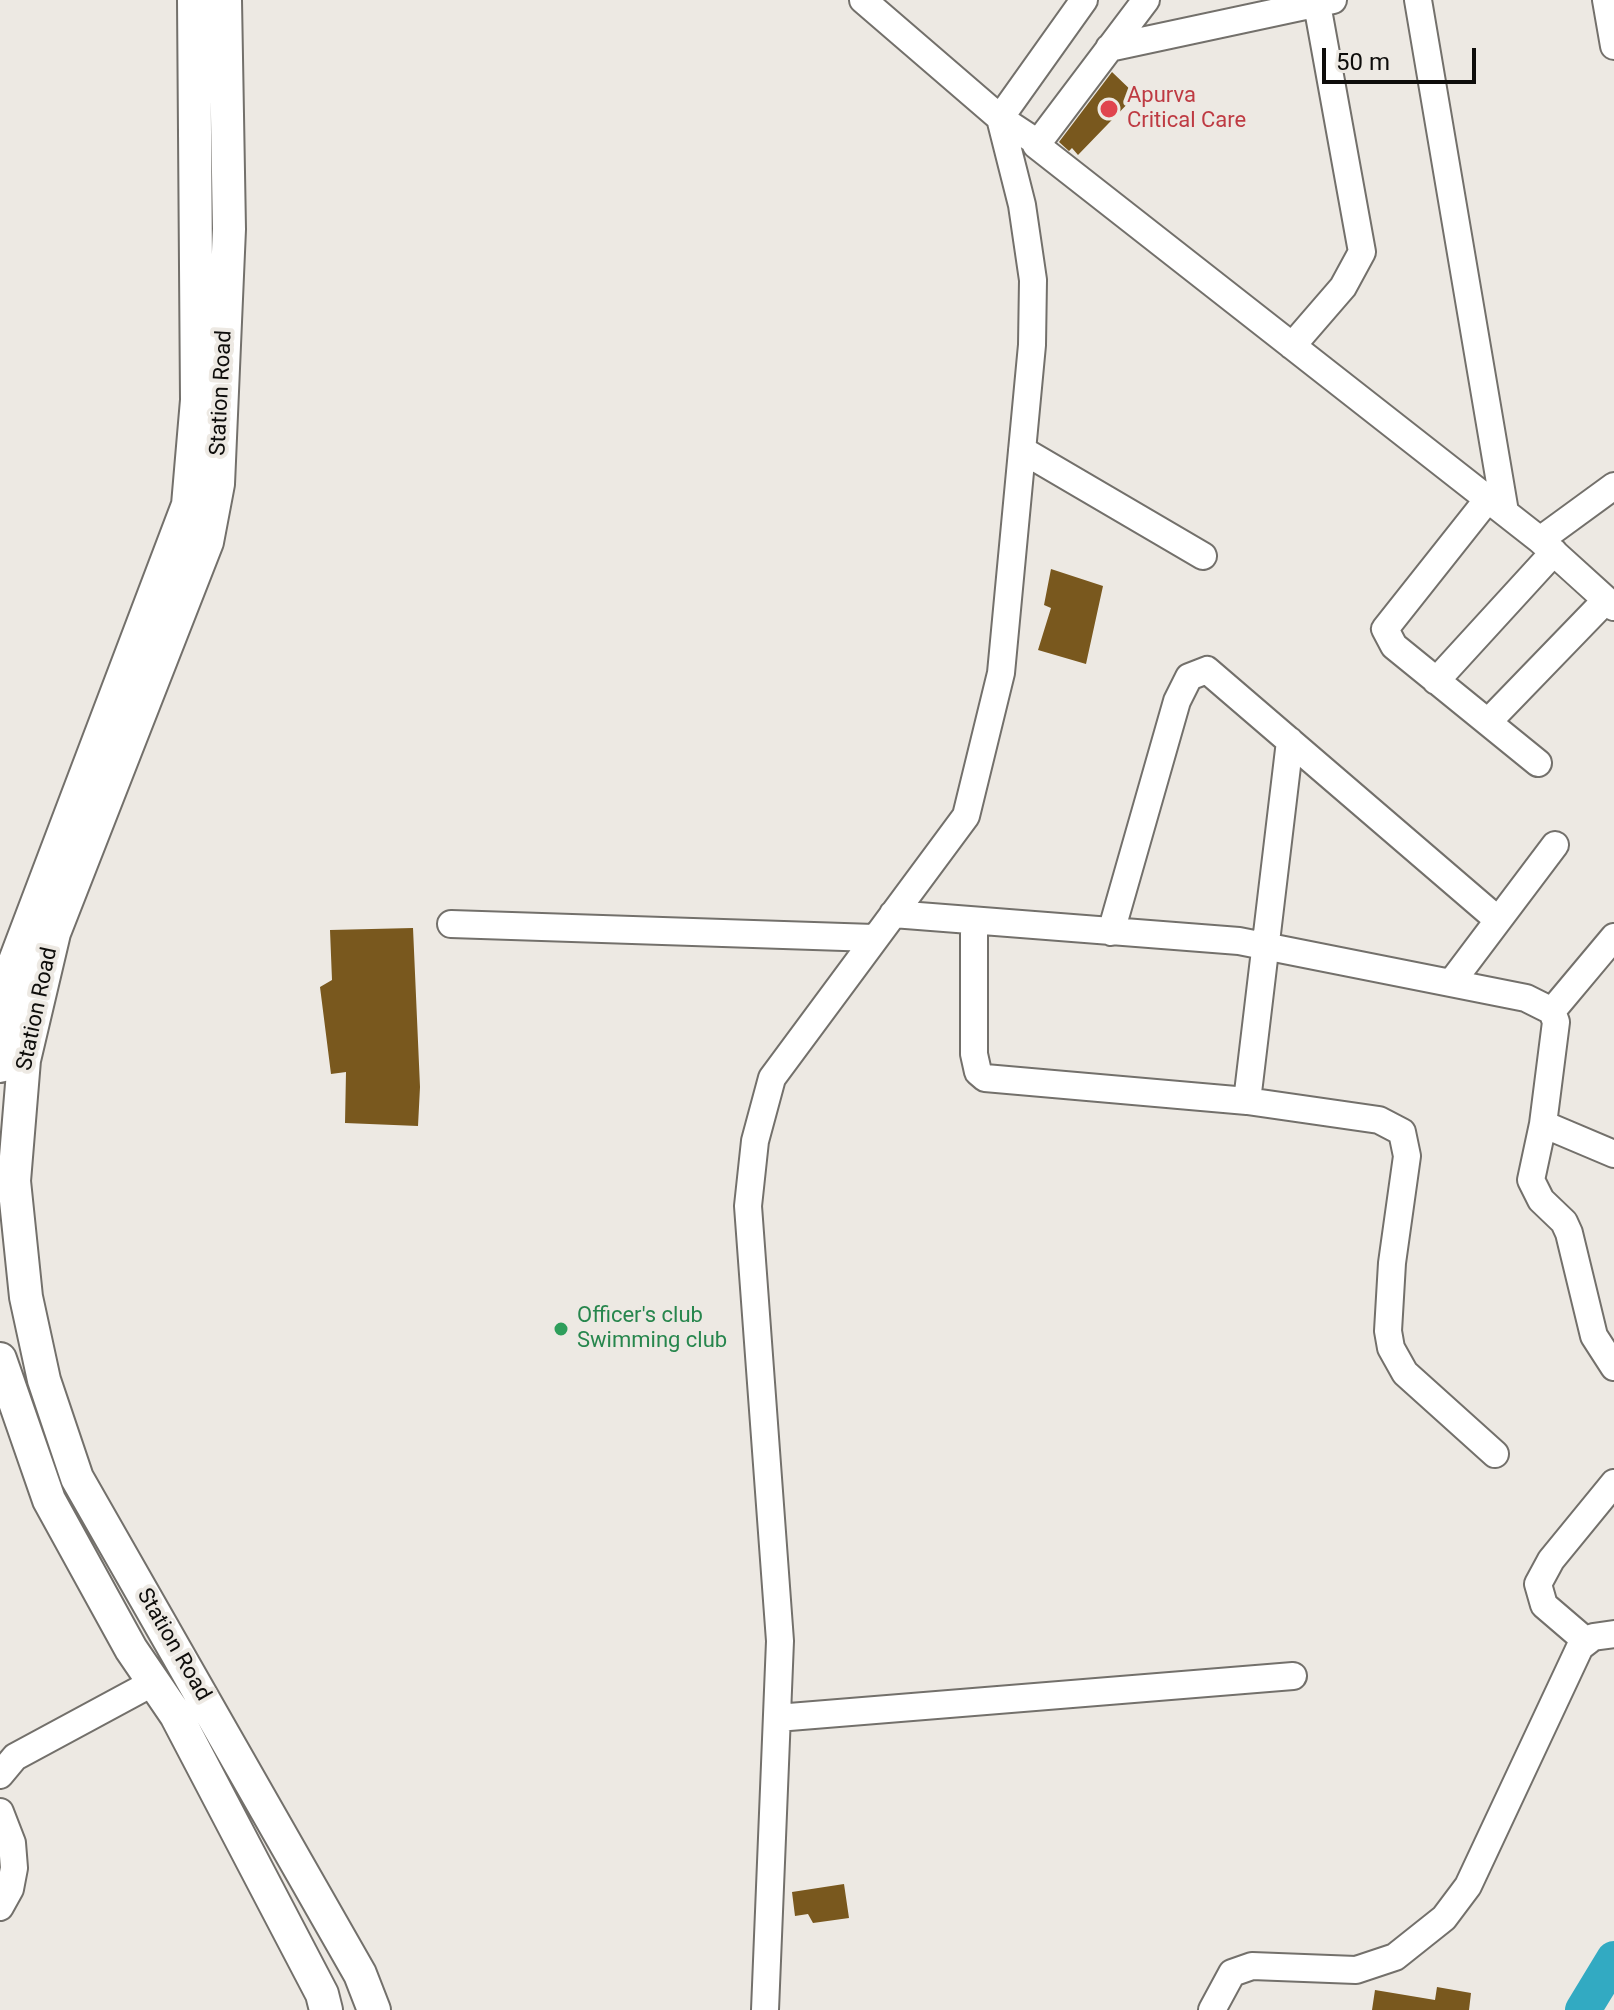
<!DOCTYPE html>
<style>
body{margin:0}
#map{position:relative;width:1614px;height:2010px;overflow:hidden;background:#ede9e3;font-family:Roboto,sans-serif}
canvas{display:block}
.scale{position:absolute;left:1322px;top:48px;width:154px;height:36px;box-sizing:border-box;border:4px solid #0e0d0b;border-top:0;padding-left:10px;font-size:24px;line-height:28px;white-space:nowrap;color:#0e0d0b;-webkit-text-stroke:6px #ede9e3;paint-order:stroke}
</style>
<div id="map">
<canvas width="1614" height="2010"></canvas>
<div class="scale">50 m</div>
</div>
<script>
const context = document.querySelector('canvas').getContext('2d');
context.lineJoin = 'round';
function toPath(rows) {
  const path = new Path2D();
  for (const r of rows) {
    path.moveTo(r[0], r[1]);
    for (let i = 2; i < r.length; i += 2) path.lineTo(r[i], r[i + 1]);
  }
  return path;
}
function strokePath(path, color, width, dash) {
  context.strokeStyle = color;
  context.lineWidth = width;
  context.lineCap = dash ? 'butt' : 'round';
  context.setLineDash(dash || []);
  context.stroke(path);
}
function fill(path, color) {
  context.fillStyle = color;
  context.fill(path, 'evenodd');
}
function write(font, color, halo, rows, align = 'center') {
  context.font = font + ' Roboto,sans-serif';
  context.lineWidth = 8;
  context.setLineDash([]);
  context.textBaseline = 'middle';
  context.strokeStyle = halo;
  context.fillStyle = color;
  for (const [text, x, y, turn = 0] of rows) {
    context.save();
    context.translate(x, y);
    context.rotate((+turn || 0) * Math.PI / 180);
    context.textAlign = isNaN(turn) ? turn : align;
    if (halo) context.strokeText(text, 0, 0);
    context.fillText(text, 0, 0);
    context.restore();
  }
}
strokePath(toPath([
 [1583,2010,1614,1959]
]), '#32aac2', 36);
fill(toPath([
 [1112,72,1136,95,1078,155,1072,148,1069,151,1059,142],
 [1051,569,1103,586,1086,664,1038,650,1051,608,1044,605],
 [413,928,420,1087,418,1126,345,1123,346,1072,331,1074,320,987,332,980,330,930],
 [844,1884,849,1918,813,1923,808,1914,795,1916,792,1892],
 [1437,1987,1471,1993,1469,2010,1372,2010,1375,1990,1435,2000]
]), '#79581e');
const minor = toPath([
 [863,0,1000,118,1038,143,1036,145,1540,540,1614,607],
 [1418,0,1505,512],
 [1606,0,1614,46],
 [1109,48,1333,0],
 [1038,143,1146,0],
 [1292,346,1343,287,1362,252,1317,4],
 [1022,450,1203,556],
 [1488,499,1385,629,1394,646,1538,763],
 [1540,540,1614,486],
 [1436,681,1554,552],
 [1488,722,1606,600],
 [893,914,1239,941,1526,998,1552,1011,1556,1022,1543,1124,1614,1154],
 [974,922,974,1054,978,1072,985,1078,1247,1101,1379,1120,1402,1132,1407,1156,1392,1263,1388,1331,1391,1348,1405,1373,1495,1454],
 [451,924,874,938],
 [1111,932,1177,701,1189,677,1207,670,1498,920],
 [1451,983,1555,845],
 [1552,1011,1614,937],
 [1247,1101,1290,741],
 [1543,1124,1531,1180,1541,1200,1564,1222,1569,1233,1594,1336,1614,1367],
 [1586,1641,1544,1605,1538,1584,1551,1560,1614,1483],
 [777,1718,1293,1676],
 [0,1775,15,1757,154,1682],
 [0,1812,12,1843,14,1868,10,1889,0,1907],
 [765,2010,780,1641,748,1206,755,1141,772,1078,966,816,1001,673,1032,345,1033,280,1022,205,1000,118,1084,0],
 [1212,2010,1232,1973,1252,1966,1356,1970,1395,1957,1444,1918,1468,1886,1580,1647,1593,1637,1614,1634]
]);
const major = toPath([
 [225,0,229,229,218,484,207,542,54,933,24,1060,14,1181,26,1297,44,1380,77,1478,360,1974,374,2010],
 [0,1066,15,961,188,505,197,400,194,0],
 [0,1359,49,1500,131,1649,176,1715,322,1994,326,2010]
]);
strokePath(minor, '#73706b', 30);
strokePath(major, '#73706b', 36);
strokePath(minor, '#fff', 26);
strokePath(major, '#fff', 32);
for (const [x, y, r, color] of [
 [1109,109,10,"#e0444e"],
 [561,1329,8,"#2e9e5b"]
]) {
  const dot = new Path2D();
  dot.arc(x, y, r, 0, 2 * Math.PI);
  context.fillStyle = color;
  context.fill(dot);
  strokePath(dot, '#ede9e3', 3);
}
write('22px', '#be3a42', '#ede9e3', [
 ["Apurva",1127,96],
 ["Critical Care",1127,121]
], 'left');
write('22px', '#0e0d0b', '#ede9e3', [
 ["Station Road",222,393,-87],
 ["Station Road",38,1009,-78],
 ["Station Road",173,1645,60]
]);
write('22px', '#27864d', '#ede9e3', [
 ["Officer's club",577,1316],
 ["Swimming club",577,1341]
], 'left');
</script>
